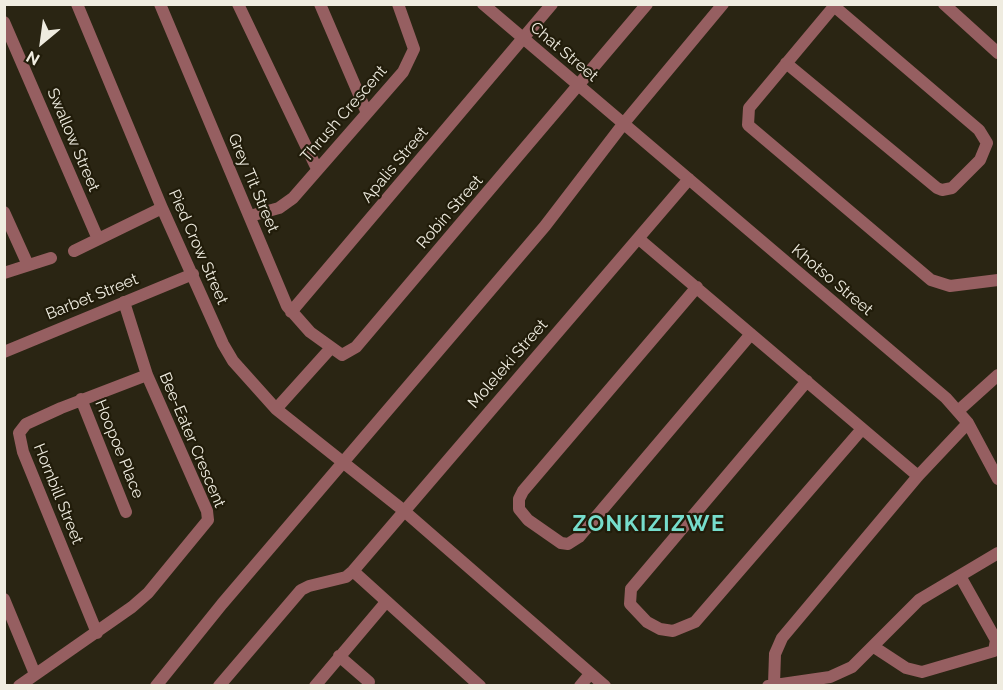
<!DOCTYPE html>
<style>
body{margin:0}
#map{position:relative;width:1003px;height:690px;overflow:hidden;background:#2a2513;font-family:Raleway,sans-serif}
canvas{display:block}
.frame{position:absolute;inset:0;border:6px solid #efece0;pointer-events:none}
.north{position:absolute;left:12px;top:12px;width:60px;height:60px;-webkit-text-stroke:4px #211c0a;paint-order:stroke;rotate:209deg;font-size:16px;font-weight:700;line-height:24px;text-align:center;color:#efece0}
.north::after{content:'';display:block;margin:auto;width:21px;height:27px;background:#efece0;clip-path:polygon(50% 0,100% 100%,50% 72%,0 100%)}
</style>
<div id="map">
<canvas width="1003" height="690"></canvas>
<div class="frame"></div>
<div class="north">N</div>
</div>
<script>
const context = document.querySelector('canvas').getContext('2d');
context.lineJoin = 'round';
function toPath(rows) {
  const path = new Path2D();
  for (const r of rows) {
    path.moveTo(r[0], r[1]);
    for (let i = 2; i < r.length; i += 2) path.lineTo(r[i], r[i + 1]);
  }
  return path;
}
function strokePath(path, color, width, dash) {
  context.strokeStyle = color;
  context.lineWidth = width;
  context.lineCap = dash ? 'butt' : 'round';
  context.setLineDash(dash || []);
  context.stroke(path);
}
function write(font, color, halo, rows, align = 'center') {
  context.font = font + ' Raleway,sans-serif';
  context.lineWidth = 4.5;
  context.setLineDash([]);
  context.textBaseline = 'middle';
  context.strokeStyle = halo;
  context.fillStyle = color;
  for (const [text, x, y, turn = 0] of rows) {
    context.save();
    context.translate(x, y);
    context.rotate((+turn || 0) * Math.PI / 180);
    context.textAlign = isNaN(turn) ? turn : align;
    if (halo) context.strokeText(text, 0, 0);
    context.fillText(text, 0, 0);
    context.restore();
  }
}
strokePath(toPath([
 [77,4,162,208,223,344,233,361,276,409,403,510,605,686],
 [160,4,287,306,310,332,342,355,356,347,647,4],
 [238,4,317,169],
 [320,4,366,111],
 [483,4,946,398,968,423,998,479],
 [836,4,749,108,748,125,931,280,950,286,998,280],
 [944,4,998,53],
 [4,22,98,239],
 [786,63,937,188,942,190,952,188,980,160,987,143,979,130,835,7],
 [4,212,28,265],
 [250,216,279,208,293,198,403,72,414,49,398,4],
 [639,239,918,476],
 [74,251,162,208],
 [4,273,51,258],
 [697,287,523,491,519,499,519,509,528,520,561,543,568,544,579,537,751,334],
 [291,312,552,4],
 [4,352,193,274],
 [807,381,631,589,630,604,647,622,660,629,673,631,695,622,862,429],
 [81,399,126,512],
 [276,409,330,349],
 [958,411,998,375],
 [353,571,480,686],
 [4,599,35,674],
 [97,633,23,452,19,433,26,424,61,408,147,375],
 [874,647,906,668,922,672,994,651,996,640,960,576],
 [339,656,369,682],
 [774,684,775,654,782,638,918,476,968,423],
 [19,686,132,607,148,593,208,520,207,511,147,375,124,302],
 [156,686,222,604,545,226,624,123,723,4],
 [219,686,301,590,309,586,346,577,353,571,689,179],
 [315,686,386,602],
 [580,686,590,674],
 [768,686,830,677,852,667,919,600,998,553]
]), '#965f61', 12);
write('16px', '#efece0', '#211c0a', [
 ["Chat Street",564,52,40],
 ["Thrush Crescent",344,114,-49],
 ["Swallow Street",73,140,67],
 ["Apalis Street",395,165,-50],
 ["Grey Tit Street",253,183,67],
 ["Robin Street",450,212,-49],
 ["Pied Crow Street",198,247,66],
 ["Khotso Street",832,280,40],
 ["Barbet Street",92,297,-22],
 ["Moleleki Street",508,364,-49],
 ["Bee-Eater Crescent",192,440,67],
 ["Hoopoe Place",119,449,68],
 ["Hornbill Street",58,494,68]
]);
context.letterSpacing = '1.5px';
write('bold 22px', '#76ddcc', '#211c0a', [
 ["ZONKIZIZWE",649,524]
]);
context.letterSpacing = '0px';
</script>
